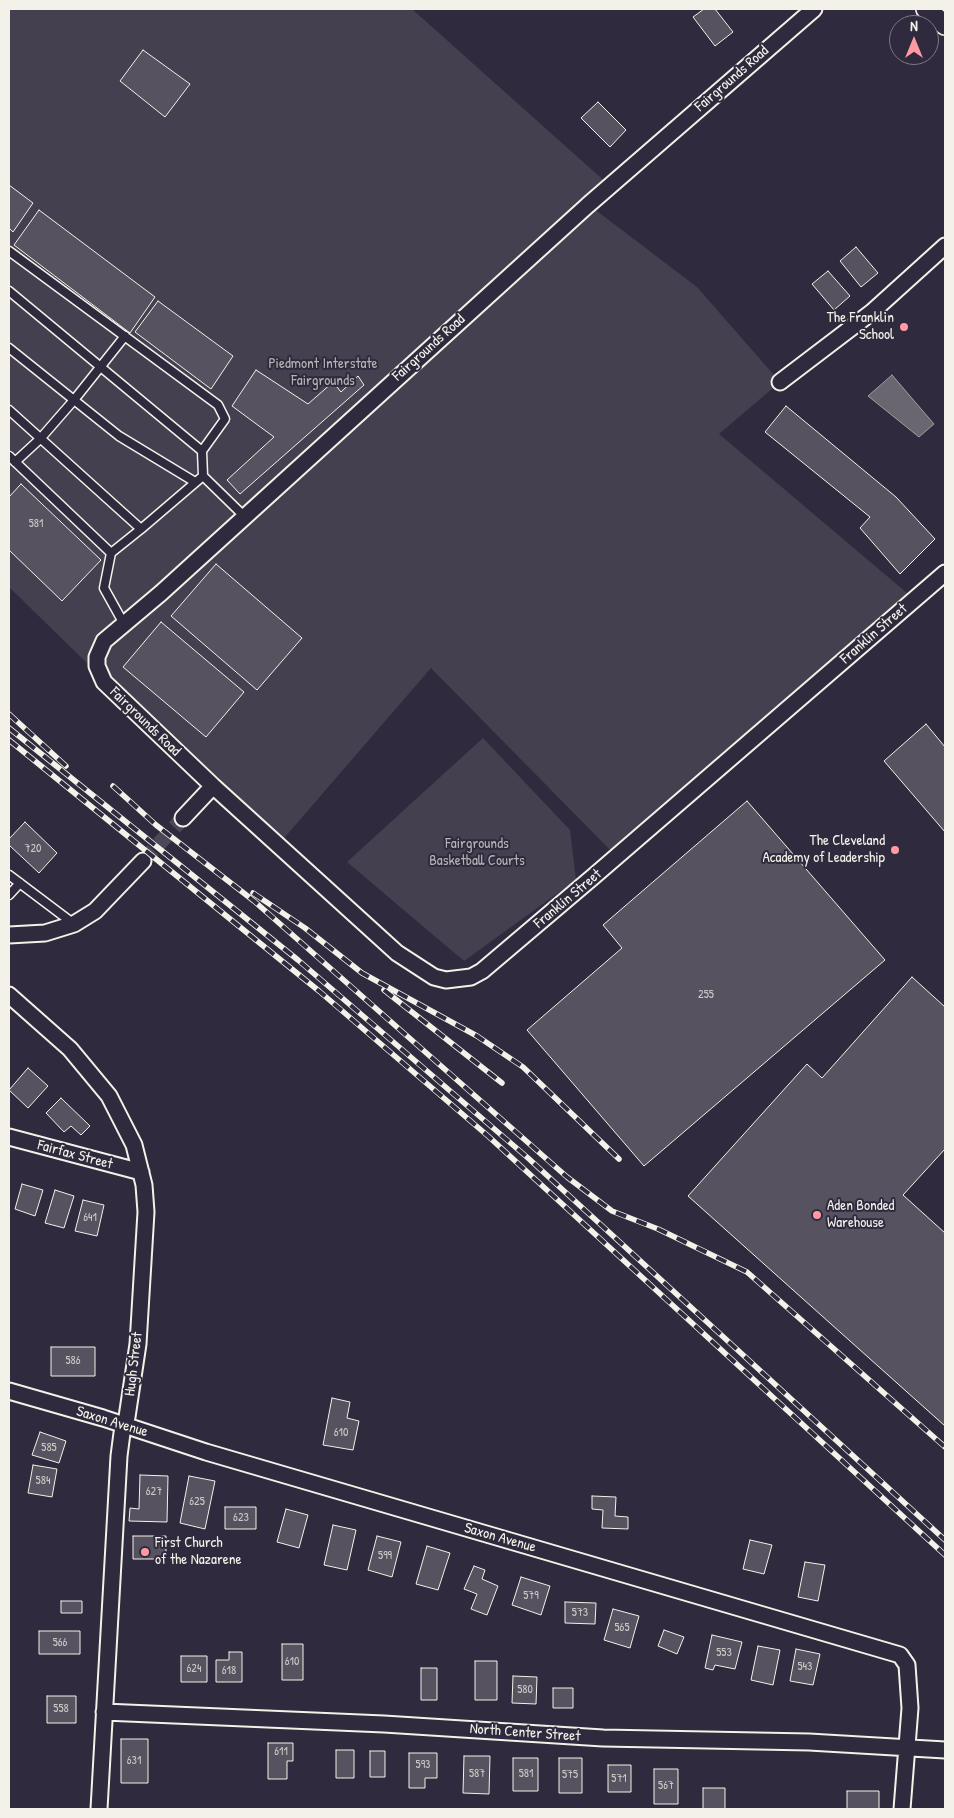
<!DOCTYPE html>
<style>
body{margin:0}
#map{position:relative;width:954px;height:1818px;overflow:hidden;background:#2f2a3d;font-family:"Patrick Hand",sans-serif}
canvas{display:block}
.frame{position:absolute;inset:0;border:10px solid #f4f1e8;pointer-events:none}
.north{position:absolute;left:889px;top:15px;width:50px;height:50px;box-sizing:border-box;background:#2f2a3d;border:1px solid #7e7a81;border-radius:50%;rotate:0deg;font-size:14px;font-weight:700;line-height:20px;text-align:center;color:#f4f1e8}
.north::after{content:'';display:block;margin:auto;width:18px;height:22px;background:#ff9aa2;clip-path:polygon(50% 0,100% 100%,50% 72%,0 100%)}
</style>
<div id="map">
<canvas width="954" height="1818"></canvas>
<div class="frame"></div>
<div class="north">N</div>
</div>
<script>
const context = document.querySelector('canvas').getContext('2d');
context.lineJoin = 'round';
function fill(path, color) {
  context.fillStyle = color;
  context.fill(path, 'evenodd');
}
function toPath(rows) {
  const path = new Path2D();
  for (const r of rows) {
    path.moveTo(r[0], r[1]);
    for (let i = 2; i < r.length; i += 2) path.lineTo(r[i], r[i + 1]);
  }
  return path;
}
function strokePath(path, color, width, dash) {
  context.strokeStyle = color;
  context.lineWidth = width;
  context.lineCap = dash ? 'butt' : 'round';
  context.setLineDash(dash || []);
  context.stroke(path);
}
function write(font, color, halo, rows, align = 'center') {
  context.font = font + ' "Patrick Hand",sans-serif';
  context.lineWidth = 4;
  context.setLineDash([]);
  context.textBaseline = 'middle';
  context.strokeStyle = halo;
  context.fillStyle = color;
  for (const [text, x, y, turn = 0] of rows) {
    context.save();
    context.translate(x, y);
    context.rotate((+turn || 0) * Math.PI / 180);
    context.textAlign = isNaN(turn) ? turn : align;
    if (halo) context.strokeText(text, 0, 0);
    context.fillText(text, 0, 0);
    context.restore();
  }
}
fill(toPath([
 [9,9,412,9,610,186,589,205,697,287,780,382,719,434,914,599,617,857,431,668,279,844,213,786,9,587],
 [483,738,570,830,576,880,464,961,347,862]
]), '#454050');
const water = toPath([
 [892,375,934,424,919,437,868,396,892,375]
]);
fill(water, '#6a6670');
strokePath(water, '#a19ea0', 1);
const building = toPath([
 [704,9,715,9,733,32,715,46,693,17,704,9],
 [143,50,190,84,165,117,120,81,143,50],
 [598,102,626,130,610,147,581,118,598,102],
 [9,185,33,203,13,232,9,228,9,185],
 [39,210,155,297,130,333,14,245,39,210],
 [856,247,878,273,861,287,840,261,856,247],
 [828,271,850,296,834,310,812,284,828,271],
 [158,301,233,356,211,389,135,332,158,301],
 [256,370,308,404,333,382,341,392,358,376,364,385,240,494,227,480,274,437,232,406,256,370],
 [786,406,896,497,935,539,900,574,860,528,870,517,765,432,786,406],
 [21,484,101,560,62,601,9,550,9,497,21,484],
 [216,564,302,638,257,690,171,616,216,564],
 [161,622,244,692,206,737,123,667,161,622],
 [926,724,945,747,945,832,884,761,926,724],
 [747,801,885,960,644,1166,527,1030,622,948,603,925,747,801],
 [25,822,57,853,39,873,9,845,9,839,25,822],
 [912,977,945,1007,945,1149,903,1195,945,1233,945,1426,688,1196,807,1064,822,1078,912,977],
 [28,1068,48,1086,28,1108,9,1090,28,1068],
 [61,1098,90,1126,81,1135,71,1126,64,1132,46,1113,61,1098],
 [22,1184,43,1190,35,1216,15,1209,22,1184],
 [55,1190,74,1196,64,1228,45,1223,55,1190],
 [83,1200,104,1205,97,1236,75,1231,83,1200],
 [51,1347,95,1347,95,1376,51,1376,51,1347],
 [332,1398,350,1402,347,1418,359,1421,353,1450,323,1445,332,1398],
 [40,1432,66,1441,59,1463,32,1455,40,1432],
 [33,1465,57,1469,52,1497,28,1493,33,1465],
 [140,1475,168,1476,167,1522,129,1521,130,1508,139,1509,140,1475],
 [189,1476,215,1481,205,1529,180,1523,189,1476],
 [592,1496,616,1497,615,1516,628,1517,628,1529,602,1528,603,1510,592,1509,592,1496],
 [225,1507,256,1507,256,1529,225,1529,225,1507],
 [286,1509,308,1515,299,1548,277,1542,286,1509],
 [333,1525,356,1530,347,1570,324,1565,333,1525],
 [133,1536,166,1536,166,1559,133,1559,133,1536],
 [377,1536,401,1542,392,1577,368,1570,377,1536],
 [750,1540,772,1545,764,1574,743,1569,750,1540],
 [427,1546,450,1553,438,1590,416,1584,427,1546],
 [805,1562,825,1565,818,1601,798,1597,805,1562],
 [474,1566,485,1570,482,1579,498,1586,487,1615,471,1609,477,1594,464,1589,474,1566],
 [521,1577,550,1586,541,1615,512,1605,521,1577],
 [61,1601,82,1601,82,1613,61,1613,61,1601],
 [565,1602,596,1603,595,1624,565,1623,565,1602],
 [613,1609,639,1616,630,1648,604,1640,613,1609],
 [664,1630,684,1637,677,1654,658,1646,664,1630],
 [39,1631,80,1631,80,1654,39,1654,39,1631],
 [712,1635,742,1642,735,1669,715,1665,713,1670,705,1668,712,1635],
 [282,1644,303,1644,303,1680,282,1680,282,1644],
 [758,1646,780,1650,773,1685,751,1680,758,1646],
 [796,1649,820,1654,813,1685,790,1681,796,1649],
 [229,1652,242,1652,242,1682,216,1682,216,1660,229,1660,229,1652],
 [181,1656,207,1656,207,1682,181,1682,181,1656],
 [475,1661,497,1661,497,1700,475,1700,475,1661],
 [421,1668,437,1668,437,1700,421,1700,421,1668],
 [513,1676,537,1677,536,1704,512,1703,513,1676],
 [553,1688,573,1688,573,1708,553,1708,553,1688],
 [47,1696,76,1696,76,1723,47,1723,47,1696],
 [121,1739,148,1739,148,1783,121,1783,121,1739],
 [268,1743,293,1743,293,1761,287,1761,287,1779,268,1779,268,1743],
 [336,1750,354,1750,354,1778,336,1778,336,1750],
 [370,1751,385,1751,385,1777,370,1777,370,1751],
 [409,1753,437,1753,437,1778,425,1778,425,1788,409,1788,409,1753],
 [464,1756,490,1756,489,1794,463,1793,464,1756],
 [513,1758,538,1758,538,1791,513,1791,513,1758],
 [559,1758,582,1758,582,1793,559,1793,559,1758],
 [608,1765,631,1765,631,1792,608,1792,608,1765],
 [654,1769,678,1769,678,1804,654,1804,654,1769],
 [703,1788,725,1788,725,1809,703,1809,703,1788],
 [847,1791,879,1791,879,1809,847,1809,847,1791]
]);
fill(building, '#56525f');
strokePath(building, '#f4f1e8', 1);
strokePath(toPath([
 [143,861,183,818]
]), '#4d4857', 15, [15, 8]);
const service = toPath([
 [9,251,218,405,225,419,202,451,203,476,244,516],
 [9,291,202,451],
 [9,348,119,436,195,482],
 [9,410,141,529,203,476],
 [9,456,111,553,141,529],
 [15,462,40,439,74,400,125,336],
 [111,553,104,588,124,624],
 [9,875,74,924],
 [9,895,20,883]
]);
const minor = toPath([
 [780,382,872,312,945,246],
 [213,786,104,682,97,666,97,657,104,641,161,593,588,205,814,9],
 [183,818,213,786,397,953,434,977,446,980,471,977,482,971,594,876,945,573],
 [9,935,45,933,74,924,95,911,143,861],
 [9,995,70,1049,109,1096,134,1145,144,1185,146,1212,138,1344,127,1417,122,1433,119,1456,99,1809],
 [9,1137,141,1172],
 [9,1391,103,1418,206,1452,900,1655,907,1665,910,1708,902,1809],
 [104,1712,384,1724,603,1738,809,1742,945,1750]
]);
const tertiary = toPath([
 [926,9,945,25]
]);
strokePath(service, '#f4f1e8', 11);
strokePath(minor, '#f4f1e8', 19);
strokePath(tertiary, '#f4f1e8', 22);
strokePath(service, '#2f2a3d', 8);
strokePath(minor, '#2f2a3d', 15);
strokePath(tertiary, '#2f2a3d', 19);
const rail = toPath([
 [9,714,66,766],
 [9,728,298,960,528,1158,945,1540],
 [9,740,319,991,488,1136,945,1555],
 [113,786,156,825,254,901,567,1177,612,1211,658,1229,747,1272,945,1447],
 [253,893,305,928,362,973,477,1036,523,1067,619,1159],
 [384,990,502,1083]
]);
strokePath(rail, '#f4f1e8', 5.5);
strokePath(rail, '#2f2a3d', 4, [11]);
for (const [x, y, r, color] of [
 [904,327,5,"#ff9aa2"],
 [895,850,5,"#ff9aa2"],
 [817,1215,5,"#ff9aa2"],
 [145,1552,5,"#ff9aa2"]
]) {
  const dot = new Path2D();
  dot.arc(x, y, r, 0, 2 * Math.PI);
  context.fillStyle = color;
  context.fill(dot);
  strokePath(dot, '#2f2a3d', 2);
}
write('12px', '#ccc9c6', null, [
 ["581",36,524],
 ["720",33,849],
 ["255",706,995],
 ["641",90,1218],
 ["586",73,1361],
 ["610",341,1433],
 ["585",49,1448],
 ["584",43,1481],
 ["627",154,1492],
 ["625",197,1502],
 ["623",241,1518],
 ["599",385,1556],
 ["579",531,1596],
 ["573",580,1613],
 ["565",622,1628],
 ["566",60,1643],
 ["553",724,1653],
 ["610",292,1662],
 ["543",805,1667],
 ["624",194,1669],
 ["618",229,1671],
 ["580",525,1690],
 ["558",61,1709],
 ["611",281,1752],
 ["631",134,1761],
 ["593",423,1765],
 ["587",477,1774],
 ["581",526,1774],
 ["575",570,1775],
 ["571",619,1779],
 ["567",666,1786]
]);
write('15px', '#f4f1e8', '#2f2a3d', [
 ["Fairgrounds Road",732,79,-41],
 ["Fairgrounds Road",429,348,-42],
 ["Franklin Street",874,634,-41],
 ["Fairgrounds Road",145,722,44],
 ["Franklin Street",568,899,-40],
 ["Fairfax Street",75,1155,15],
 ["Hugh Street",134,1364,-83],
 ["Saxon Avenue",112,1422,17],
 ["Saxon Avenue",500,1538,16],
 ["North Center Street",525,1733,4]
]);
write('15px', '#f4f1e8', '#2f2a3d', [
 ["The Franklin",894,318],
 ["School",894,335],
 ["The Cleveland",885,841],
 ["Academy of Leadership",885,858],
 ["Aden Bonded",827,1206,"left"],
 ["Warehouse",827,1223,"left"],
 ["First Church",155,1543,"left"],
 ["of the Nazarene",155,1560,"left"]
], 'right');
write('15px', '#b7b3b3', '#2f2a3d', [
 ["Piedmont Interstate",323,364],
 ["Fairgrounds",323,381],
 ["Fairgrounds",477,844],
 ["Basketball Courts",477,861]
]);
</script>
